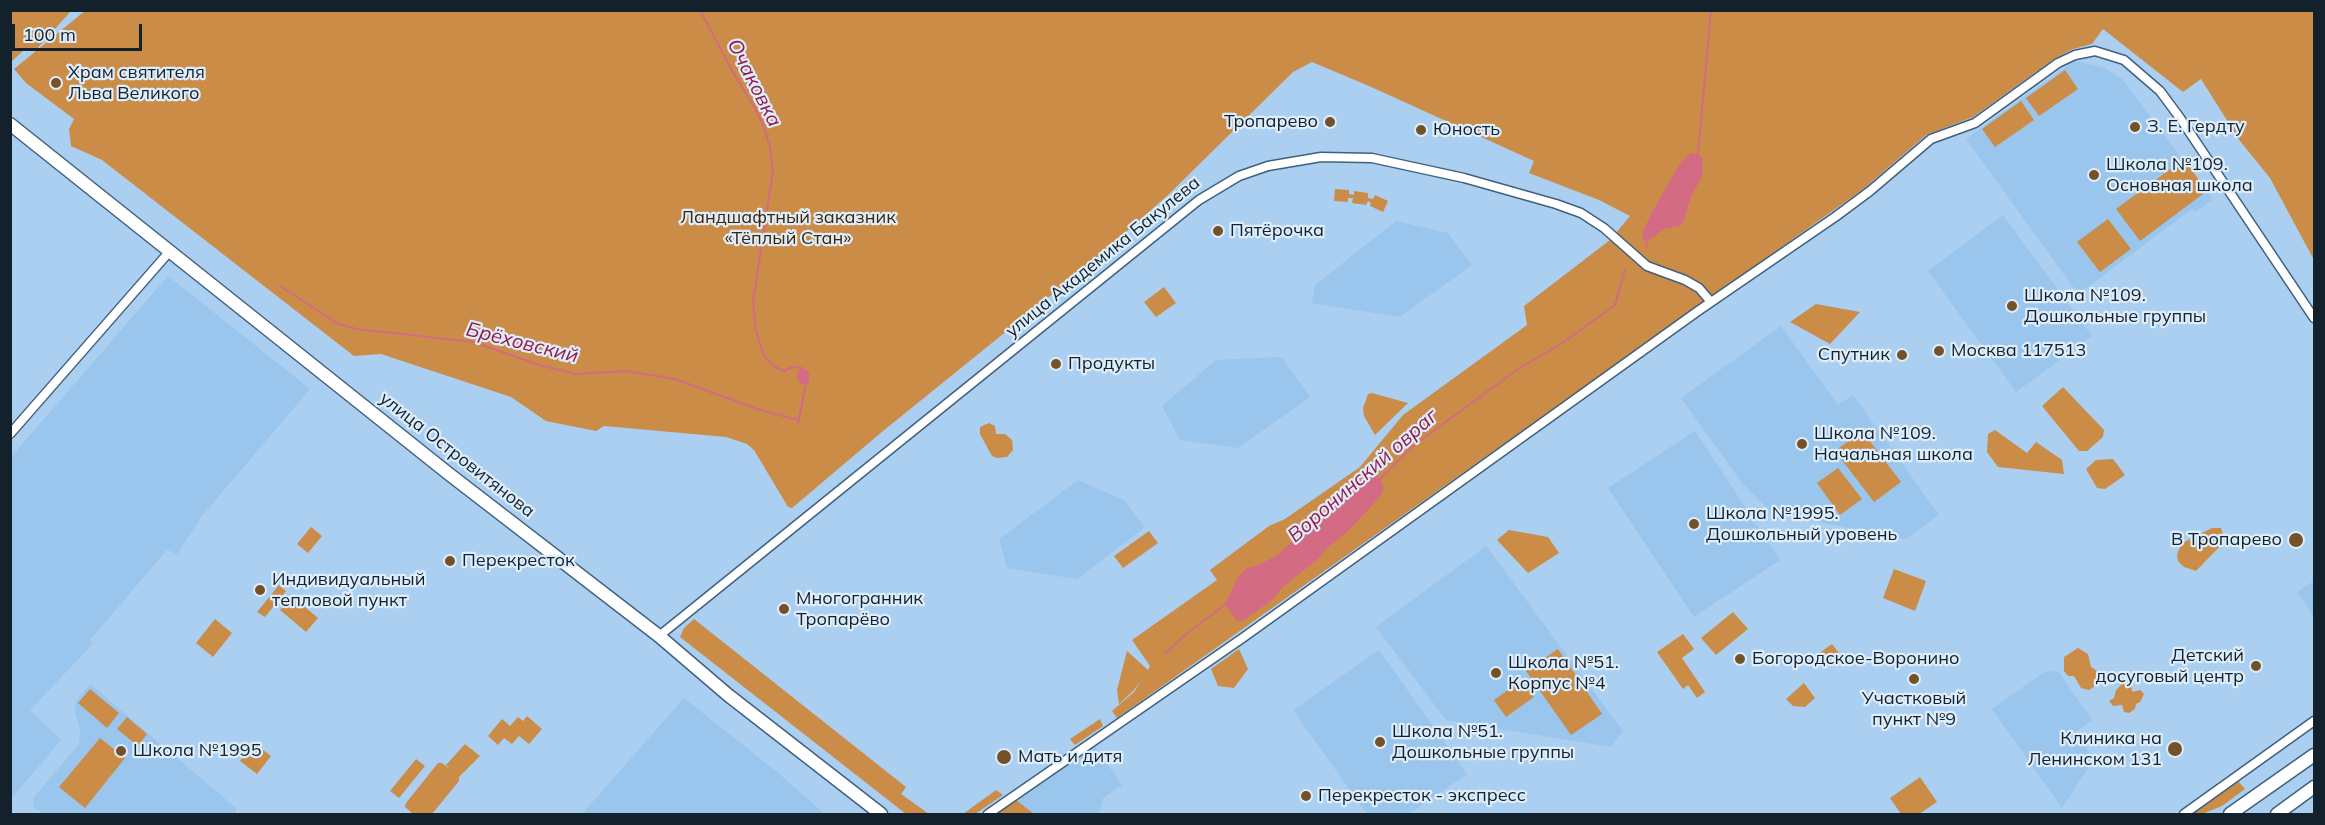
<!DOCTYPE html>
<meta charset="utf-8">
<style>
body{margin:0}
#map{position:relative;width:2325px;height:825px;overflow:hidden;background:#abcff1;font-family:Mulish,sans-serif}
canvas{display:block}
.frame{position:absolute;inset:0;border:12px solid #13212d;pointer-events:none}
.scale{position:absolute;left:12px;top:24px;width:130px;height:27px;box-sizing:border-box;border:3px solid #13212d;border-top:0;padding-left:8px;font-size:18px;line-height:21px;white-space:nowrap;color:#13212d;-webkit-text-stroke:4px #deedfb;paint-order:stroke}
</style>
<div id="map">
<canvas width="2325" height="825"></canvas>
<div class="frame"></div>
<div class="scale">100 m</div>
</div>
<script>
const context = document.querySelector('canvas').getContext('2d');
context.lineJoin = 'round';
function fill(path, color) {
  context.fillStyle = color;
  context.fill(path, 'evenodd');
}
function toPath(rows) {
  const path = new Path2D();
  for (const r of rows) {
    path.moveTo(r[0], r[1]);
    for (let i = 2; i < r.length; i += 2) path.lineTo(r[i], r[i + 1]);
  }
  return path;
}
function strokePath(path, color, width, dash) {
  context.strokeStyle = color;
  context.lineWidth = width;
  context.lineCap = dash ? 'butt' : 'round';
  context.setLineDash(dash || []);
  context.stroke(path);
}
function write(font, color, halo, rows, align = 'center') {
  context.font = font + ' Mulish,sans-serif';
  context.lineWidth = 4.5;
  context.setLineDash([]);
  context.textBaseline = 'middle';
  context.strokeStyle = halo;
  context.fillStyle = color;
  for (const [text, x, y, turn = 0] of rows) {
    context.save();
    context.translate(x, y);
    context.rotate((+turn || 0) * Math.PI / 180);
    context.textAlign = isNaN(turn) ? turn : align;
    if (halo) context.strokeText(text, 0, 0);
    context.fillText(text, 0, 0);
    context.restore();
  }
}
fill(toPath([
 [2074,61,2104,67,2122,79,2213,199,2195,212,2192,209,2081,292,2073,287,1966,139],
 [2003,215,2092,336,2016,392,1928,271],
 [1396,221,1448,233,1472,265,1400,317,1312,303,1315,285],
 [168,276,310,389,202,516,177,554,167,550,90,640,92,643,88,649,30,710,61,740,11,799,11,457],
 [1781,326,1838,405,1853,395,1939,515,1906,539,1772,513,1742,483,1681,398],
 [1282,357,1310,397,1238,448,1180,440,1162,406,1216,360],
 [1695,431,1780,560,1694,617,1608,488],
 [1078,480,1125,501,1145,527,1077,579,1007,568,999,539],
 [1486,546,1623,731,1611,747,1446,720,1376,627],
 [2314,581,2314,617,2297,592],
 [1379,650,1467,774,1409,814,1367,814,1293,710],
 [2058,671,2092,720,2075,732,2094,759,2062,808,1992,709,2044,672],
 [90,684,236,808,236,814,43,814,34,807,33,798,79,744,80,730,75,712,76,701],
 [684,698,777,772,825,814,582,814],
 [1094,745,1122,785,1103,798,1099,814,1034,814,1016,800]
]), '#9ac5ec');
fill(toPath([
 [11,10,71,10,71,11,36,50,23,51,11,62],
 [86,10,2314,11,2314,260,2270,178,2240,141,2201,79,2183,92,2103,29,2092,44,2073,49,2054,59,1973,117,1926,135,1862,190,1117,718,1112,711,1134,692,1141,681,1133,691,1119,704,1117,690,1127,651,1148,670,1150,666,1132,640,1217,580,1210,570,1269,526,1285,519,1360,467,1403,415,1527,325,1524,306,1610,240,1630,216,1599,200,1529,173,1534,161,1369,86,1312,62,1293,72,1168,195,1091,263,883,431,792,508,788,507,754,450,747,444,726,437,604,426,596,431,546,421,511,397,381,354,354,356,102,160,71,146,69,129,74,119,26,83,14,69],
 [2065,70,2078,89,2039,116,2026,98],
 [2021,101,2034,120,1995,147,1982,129],
 [2184,159,2207,191,2140,241,2116,209],
 [1335,189,1349,190,1349,194,1354,195,1354,191,1368,193,1368,198,1373,199,1375,195,1388,201,1383,212,1370,206,1371,203,1368,201,1366,205,1352,203,1353,198,1348,198,1348,202,1334,201],
 [2108,219,2131,249,2100,272,2077,242],
 [1164,287,1176,303,1156,317,1144,302],
 [1816,304,1860,312,1830,344,1790,322],
 [2063,387,2104,430,2103,437,2087,451,2079,451,2042,406],
 [1372,393,1408,403,1375,435,1364,416,1363,408,1368,394],
 [989,423,995,426,996,434,1005,434,1012,440,1013,450,1007,457,997,458,992,456,980,434,980,427],
 [1995,430,2027,453,2036,442,2062,460,2064,474,1998,467,1987,452,1988,434],
 [1862,431,1901,482,1874,502,1835,451],
 [2113,459,2125,475,2105,489,2097,488,2086,469,2096,460],
 [1838,468,1862,499,1840,515,1817,483],
 [311,527,322,536,308,553,297,544],
 [2212,528,2221,528,2225,541,2196,571,2184,567,2178,561,2177,555,2180,547,2184,542],
 [1509,530,1548,537,1559,553,1528,573,1497,540],
 [1149,531,1158,543,1123,568,1114,556],
 [1894,569,1926,581,1915,611,1883,598],
 [279,585,286,591,265,617,257,612],
 [292,596,318,618,306,632,280,610],
 [1733,612,1748,629,1716,655,1701,638],
 [215,619,232,633,213,657,196,643],
 [694,619,906,787,901,794,929,814,906,814,680,637,684,628],
 [1683,634,1694,649,1682,658,1705,692,1697,698,1688,685,1683,689,1657,652],
 [1832,644,1839,653,1821,667,1814,657],
 [2078,648,2088,654,2091,667,2100,673,2101,676,2101,682,2089,690,2081,688,2074,676,2068,676,2064,671,2064,657],
 [1239,649,1248,669,1234,688,1218,686,1211,669],
 [1558,649,1602,714,1571,735,1526,671],
 [1522,680,1534,697,1506,717,1494,700],
 [2125,681,2131,683,2132,692,2140,690,2144,694,2140,702,2136,704,2135,709,2129,713,2124,712,2122,705,2113,706,2109,701,2114,698,2116,690],
 [1804,683,1815,698,1805,707,1793,706,1786,699],
 [90,689,119,713,107,728,78,703],
 [527,716,542,729,529,744,519,736,512,744,504,738,498,745,488,736,502,719,510,726,518,717,523,721],
 [127,717,147,734,138,746,117,729],
 [1100,719,1103,726,1075,745,1070,739],
 [100,738,125,758,85,808,59,787],
 [254,743,271,756,257,774,240,761],
 [465,744,480,756,459,777,459,781,432,814,413,814,405,807,406,803,438,763,442,763,451,770,446,765],
 [416,759,425,766,399,798,390,791],
 [1920,777,1937,802,1919,814,1901,814,1890,798],
 [2238,781,2245,789,2222,806,2202,814,2191,814],
 [996,790,1003,795,975,814,963,814],
 [1016,800,1034,814,997,814]
]), '#ca8c47');
fill(toPath([
 [1691,153,1698,154,1703,159,1702,177,1691,196,1683,223,1679,226,1664,229,1651,239,1643,241,1642,234,1651,214,1680,163],
 [801,367,809,372,809,384,801,384,799,381,797,375],
 [1376,474,1383,484,1383,489,1381,495,1367,511,1347,532,1328,547,1319,558,1283,587,1272,600,1244,620,1237,621,1225,605,1237,579,1246,568,1256,566,1276,556,1339,501]
]), '#d36b84');
strokePath(toPath([
 [700,10,734,74,755,108,764,127,770,147,773,171,753,302,756,331,764,356,775,367,784,371,792,367,802,368],
 [1698,154,1711,10],
 [1646,248,1648,239],
 [280,286,338,324,357,329,474,342,539,365,576,374,626,371,675,379,763,411,799,420],
 [798,423,806,384],
 [1378,481,1413,446,1518,369,1561,344,1615,305,1625,269],
 [1165,654,1186,634,1226,604]
]), '#d36b84', 2);
const street = toPath([
 [10,434,170,251],
 [659,636,1199,200,1239,176,1268,166,1321,157,1372,158,1464,178,1556,204,1581,213,1604,228,1647,266,1685,280,1699,288,1711,302],
 [988,814,1244,637,1698,311,1835,217,1870,191,1931,139,1975,123,2058,63,2075,55,2095,51,2124,60,2160,91,2180,118,2314,318],
 [2184,814,2314,721]
]);
const secondary = toPath([
 [10,124,449,474,659,636,728,695,881,814]
]);
const primary = toPath([
 [2230,814,2314,755],
 [2277,814,2314,787]
]);
strokePath(street, '#3f607e', 11);
strokePath(secondary, '#3f607e', 15);
strokePath(primary, '#3f607e', 15);
strokePath(street, '#fff', 8);
strokePath(secondary, '#fff', 12);
strokePath(primary, '#fff', 12);
for (const [x, y, r, color] of [
 [56,83,6,"#75512a"],
 [1330,122,6,"#75512a"],
 [2135,127,6,"#75512a"],
 [1421,130,6,"#75512a"],
 [2094,175,6,"#75512a"],
 [1218,231,6,"#75512a"],
 [2012,306,6,"#75512a"],
 [1939,351,6,"#75512a"],
 [1902,355,6,"#75512a"],
 [1056,364,6,"#75512a"],
 [1802,444,6,"#75512a"],
 [1694,524,6,"#75512a"],
 [2296,540,8,"#75512a"],
 [450,561,6,"#75512a"],
 [260,590,6,"#75512a"],
 [784,609,6,"#75512a"],
 [1740,659,6,"#75512a"],
 [2256,666,6,"#75512a"],
 [1496,673,6,"#75512a"],
 [1914,679,6,"#75512a"],
 [1380,742,6,"#75512a"],
 [2175,749,8,"#75512a"],
 [121,751,6,"#75512a"],
 [1004,757,8,"#75512a"],
 [1306,796,6,"#75512a"]
]) {
  const dot = new Path2D();
  dot.arc(x, y, r, 0, 2 * Math.PI);
  context.fillStyle = color;
  context.fill(dot);
  strokePath(dot, '#deedfb', 2);
}
write('18px', '#13212d', '#deedfb', [
 ["Храм святителя",68,73],
 ["Льва Великого",68,94],
 ["Тропарево",1318,122,"right"],
 ["З. Е. Гердту",2147,127],
 ["Юность",1433,130],
 ["Школа №109.",2106,165],
 ["Основная школа",2106,186],
 ["Пятёрочка",1230,231],
 ["Школа №109.",2024,296],
 ["Дошкольные группы",2024,317],
 ["Москва 117513",1951,351],
 ["Спутник",1890,355,"right"],
 ["Продукты",1068,364],
 ["Школа №109.",1814,434],
 ["Начальная школа",1814,455],
 ["Школа №1995.",1706,514],
 ["Дошкольный уровень",1706,535],
 ["В Тропарево",2282,540,"right"],
 ["Перекресток",462,561],
 ["Индивидуальный",272,580],
 ["тепловой пункт",272,601],
 ["Многогранник",796,599],
 ["Тропарёво",796,620],
 ["Детский",2244,656,"right"],
 ["досуговый центр",2244,677,"right"],
 ["Богородское-Воронино",1752,659],
 ["Школа №51.",1508,663],
 ["Корпус №4",1508,684],
 ["Участковый",1914,699,"center"],
 ["пункт №9",1914,720,"center"],
 ["Школа №51.",1392,732],
 ["Дошкольные группы",1392,753],
 ["Клиника на",2162,739,"right"],
 ["Ленинском 131",2162,760,"right"],
 ["Школа №1995",133,751],
 ["Мать и дитя",1018,757],
 ["Перекресток - экспресс",1318,796]
], 'left');
write('18px', '#412400', '#deedfb', [
 ["Ландшафтный заказник",788,218],
 ["«Тёплый Стан»",788,239]
]);
write('18px', '#13212d', '#deedfb', [
 ["улица Академика Бакулева",1103,257,-39],
 ["улица Островитянова",457,455,38]
]);
write('italic 20px', '#981946', '#deedfb', [
 ["Очаковка",754,83,63],
 ["Брёховский",522,343,14],
 ["Воронинский овраг",1363,476,-41]
]);
</script>
